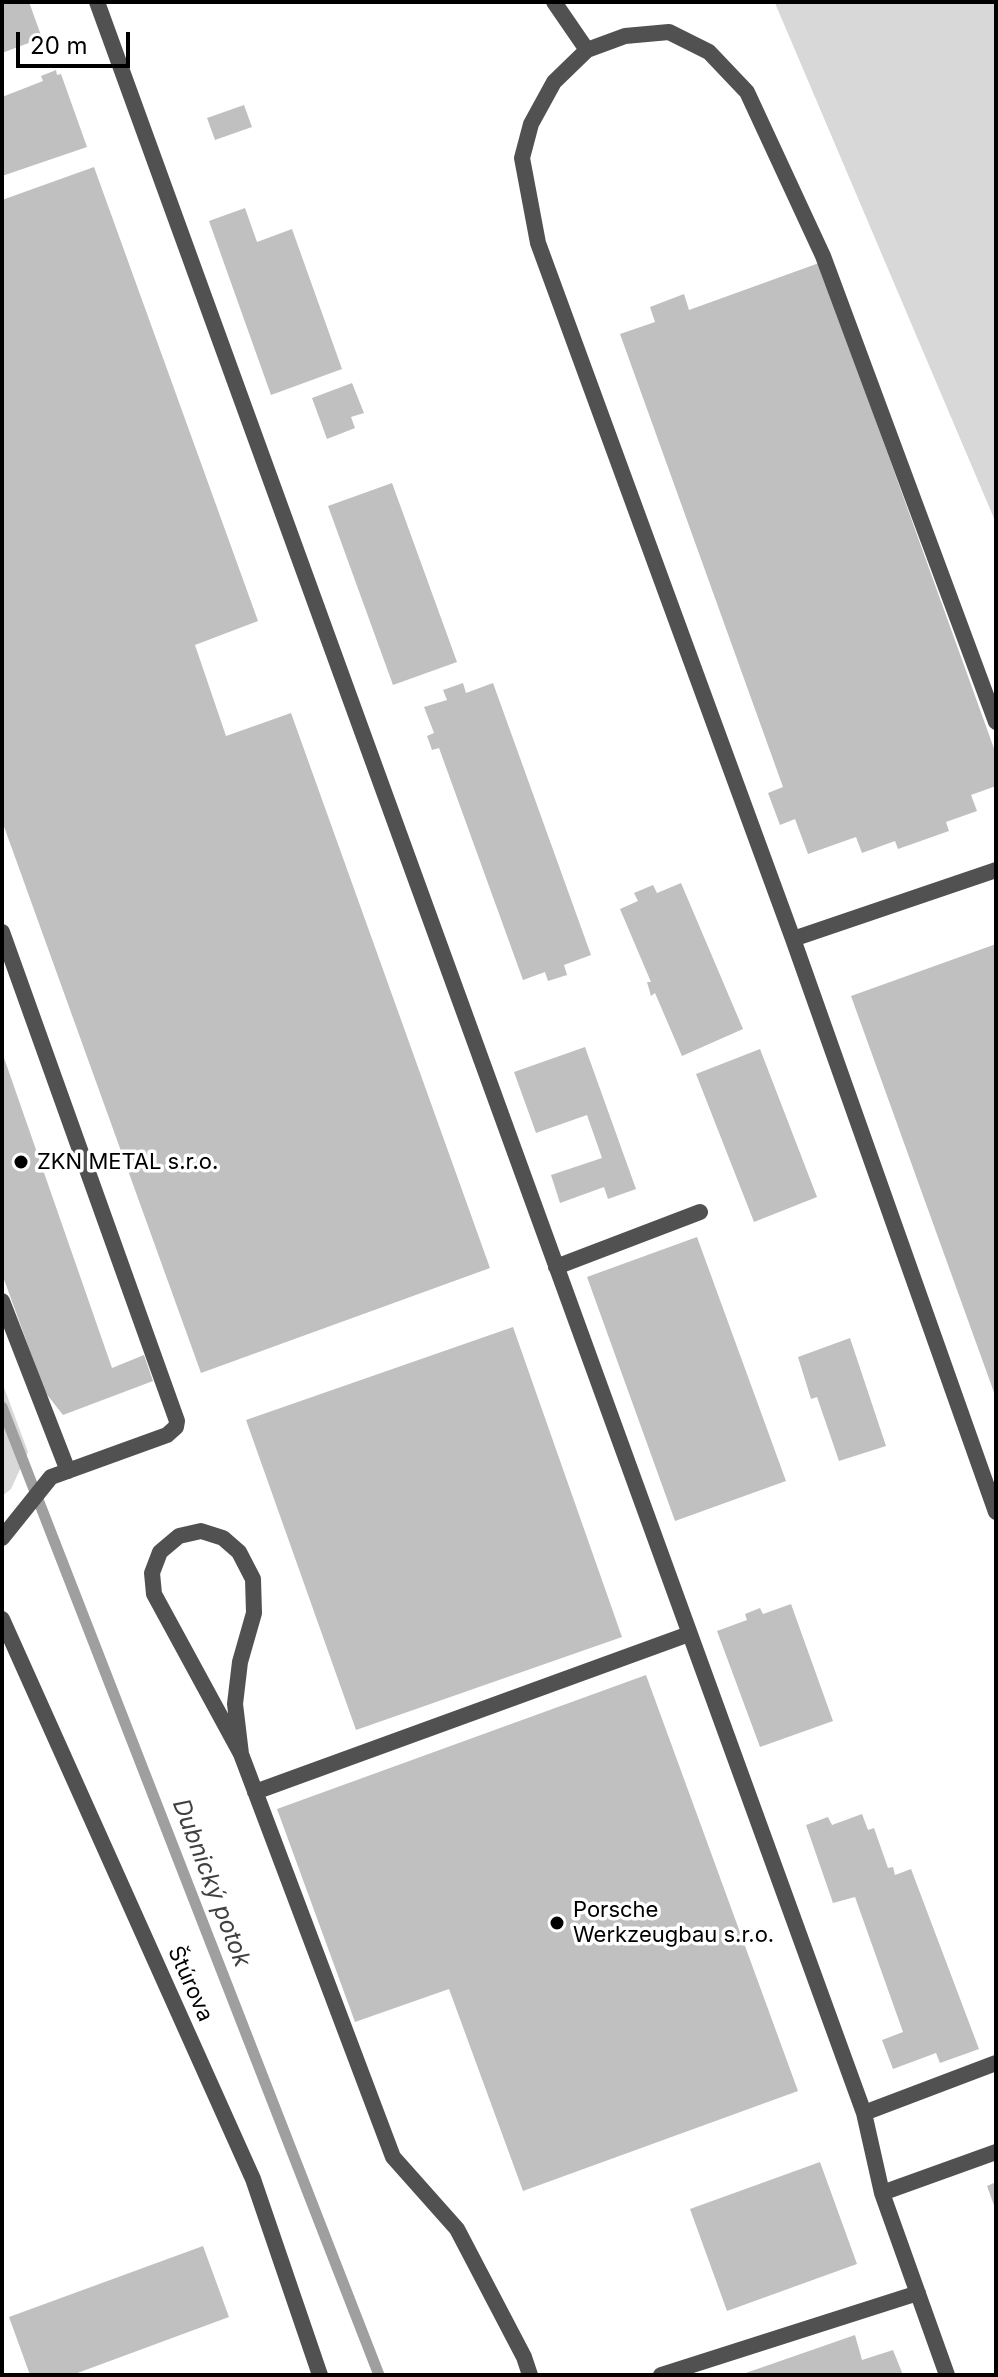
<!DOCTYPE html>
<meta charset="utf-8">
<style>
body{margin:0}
#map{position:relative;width:998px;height:2377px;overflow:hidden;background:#fff;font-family:Inter,sans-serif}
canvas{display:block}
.frame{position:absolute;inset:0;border:4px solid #000;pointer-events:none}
.scale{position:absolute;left:16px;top:32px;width:114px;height:36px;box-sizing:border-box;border:4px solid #000;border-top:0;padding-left:10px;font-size:24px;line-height:28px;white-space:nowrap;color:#000;-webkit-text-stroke:6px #fff;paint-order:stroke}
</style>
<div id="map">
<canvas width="998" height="2377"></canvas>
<div class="frame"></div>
<div class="scale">20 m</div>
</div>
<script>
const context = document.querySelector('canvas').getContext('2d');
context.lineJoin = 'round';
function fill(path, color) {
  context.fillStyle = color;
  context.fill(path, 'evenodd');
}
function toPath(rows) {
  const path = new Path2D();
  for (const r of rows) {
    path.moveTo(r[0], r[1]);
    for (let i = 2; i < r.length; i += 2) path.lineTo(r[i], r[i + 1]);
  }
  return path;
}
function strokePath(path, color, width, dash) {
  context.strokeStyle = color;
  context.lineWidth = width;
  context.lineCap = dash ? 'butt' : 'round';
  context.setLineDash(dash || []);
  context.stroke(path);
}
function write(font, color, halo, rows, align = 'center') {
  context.font = font + ' Inter,sans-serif';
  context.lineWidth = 7;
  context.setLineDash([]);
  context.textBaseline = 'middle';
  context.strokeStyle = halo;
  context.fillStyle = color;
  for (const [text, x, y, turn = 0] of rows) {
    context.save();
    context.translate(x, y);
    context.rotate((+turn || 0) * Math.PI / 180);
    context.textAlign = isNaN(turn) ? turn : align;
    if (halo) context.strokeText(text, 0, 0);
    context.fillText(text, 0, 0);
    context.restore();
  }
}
fill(toPath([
 [773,2,996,2,996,523,775,3],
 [2,1382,28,1452,11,1489,2,1496]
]), '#d8d8d8');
strokePath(toPath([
 [2,1407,379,2375]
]), '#9f9f9f', 11);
fill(toPath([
 [2,2,29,2,42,38,2,53],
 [56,70,57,75,61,74,87,147,2,176,2,97,43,81,41,76],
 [244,105,252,127,215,140,207,118],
 [94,167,258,621,195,645,226,736,291,713,490,1268,201,1373,2,821,2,200],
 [245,208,257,242,292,229,342,369,271,395,209,221],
 [819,263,996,754,996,786,971,795,977,811,946,822,949,831,898,849,895,841,862,853,856,837,808,854,795,819,780,825,768,793,783,787,620,334,655,322,650,307,684,294,689,310],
 [352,383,364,413,351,417,355,428,327,439,312,398],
 [392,483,457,662,393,685,328,506],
 [463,683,466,693,493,683,591,955,564,965,567,975,548,981,545,972,523,980,439,748,432,750,427,736,434,733,424,707,447,700,443,690],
 [681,883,743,1029,682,1056,655,993,651,996,647,982,651,982,620,909,638,901,634,893,653,885,657,893],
 [996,944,996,1398,851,996],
 [585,1047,636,1189,608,1199,604,1187,560,1203,551,1175,602,1158,587,1115,536,1133,514,1072],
 [760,1049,817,1197,754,1222,696,1074],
 [2,1052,112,1368,144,1355,153,1381,63,1415,45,1392,2,1274],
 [697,1237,786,1481,675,1521,587,1277],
 [513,1327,622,1637,356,1730,246,1420],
 [850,1338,886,1446,839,1461,817,1397,811,1399,798,1357],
 [791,1604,833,1721,760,1747,717,1631,747,1620,745,1614,760,1608,763,1614],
 [646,1675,798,2091,523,2191,449,1989,355,2022,277,1809],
 [862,1814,868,1830,874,1828,888,1868,893,1867,895,1875,911,1869,979,2049,940,2063,936,2053,893,2069,882,2040,903,2032,855,1897,833,1903,806,1825,828,1817,832,1825],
 [820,2162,857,2264,727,2311,690,2209],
 [996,2182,996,2211,987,2186],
 [203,2246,229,2317,72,2375,30,2375,9,2317],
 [855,2335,862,2360,893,2350,903,2375,740,2375]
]), '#c0c0c0');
strokePath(toPath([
 [97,2,864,2113,882,2193,947,2375],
 [554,2,587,50],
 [996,722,823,256,747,92,709,52,669,32,625,36,587,50,554,82,531,124,522,158,538,243,793,939,996,1512],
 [2,932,177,1421,176,1427,167,1435,51,1477,2,1538],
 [793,939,996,870],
 [556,1267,700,1212],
 [2,1301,68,1471],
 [2,1619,253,2179,320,2375],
 [241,1754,235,1704,240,1662,254,1613,253,1579,239,1552,223,1538,201,1531,179,1536,160,1552,152,1573,154,1594,241,1754,393,2157,457,2229,524,2357,530,2375],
 [255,1792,689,1634],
 [864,2113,996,2063],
 [882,2193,996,2152],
 [661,2375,918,2293]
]), '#515151', 16);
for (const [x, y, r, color] of [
 [21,1162,8,"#000"],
 [557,1923,8,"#000"]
]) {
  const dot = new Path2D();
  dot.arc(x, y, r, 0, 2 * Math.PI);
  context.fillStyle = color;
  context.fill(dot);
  strokePath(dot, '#fff', 3);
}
write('22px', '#000', '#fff', [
 ["ZKN METAL s.r.o.",37,1162],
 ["Porsche",573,1910],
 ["Werkzeugbau s.r.o.",573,1935]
], 'left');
write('22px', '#000', '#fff', [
 ["Štúrova",190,1984,66]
]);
write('italic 24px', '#404040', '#fff', [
 ["Dubnický potok",211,1883,69]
]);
</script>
